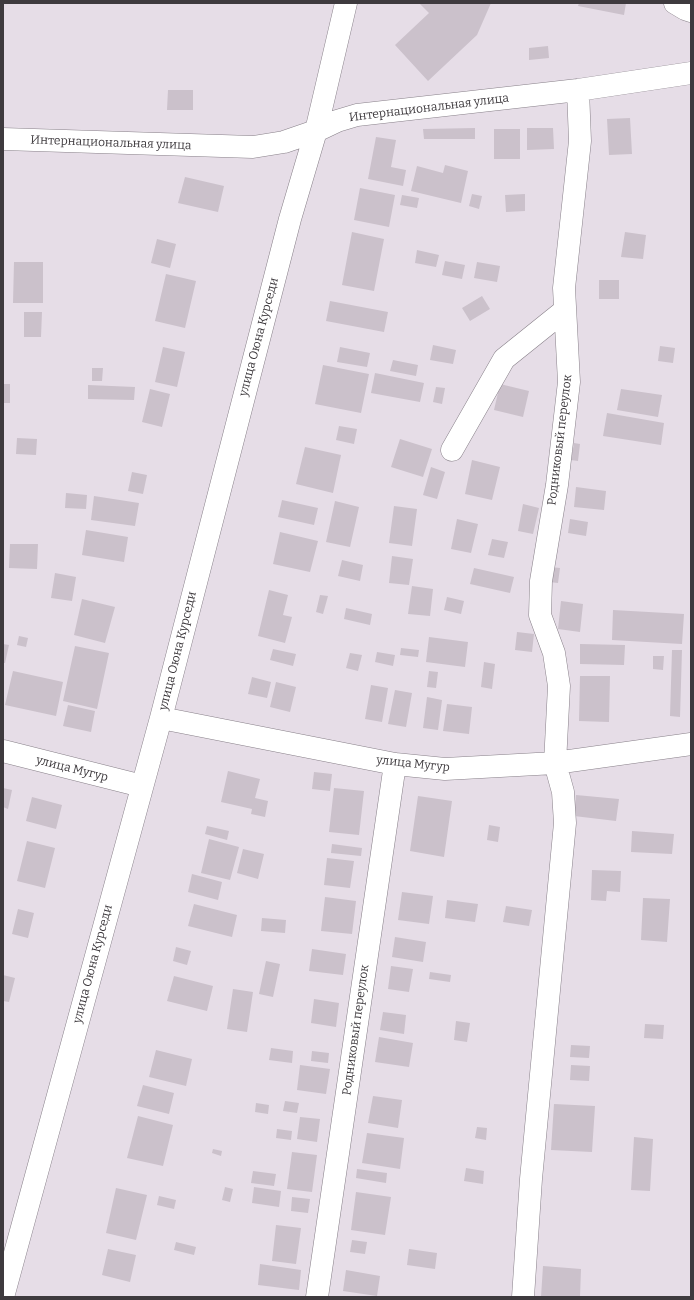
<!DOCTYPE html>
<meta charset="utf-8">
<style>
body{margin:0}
#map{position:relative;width:694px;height:1300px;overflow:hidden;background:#e6dde7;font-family:Bitter,serif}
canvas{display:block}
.frame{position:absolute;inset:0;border:4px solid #3e3a3e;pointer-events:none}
</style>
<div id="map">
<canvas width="694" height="1300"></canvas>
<div class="frame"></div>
</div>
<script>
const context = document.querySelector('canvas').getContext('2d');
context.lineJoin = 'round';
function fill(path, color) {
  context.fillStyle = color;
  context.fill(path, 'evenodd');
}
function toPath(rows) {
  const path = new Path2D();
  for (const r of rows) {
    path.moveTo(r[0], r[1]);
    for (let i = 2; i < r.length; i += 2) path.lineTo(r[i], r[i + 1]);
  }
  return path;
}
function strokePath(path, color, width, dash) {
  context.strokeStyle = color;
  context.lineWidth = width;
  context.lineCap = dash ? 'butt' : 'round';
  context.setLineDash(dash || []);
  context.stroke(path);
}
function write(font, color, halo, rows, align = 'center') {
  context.font = font + ' Bitter,serif';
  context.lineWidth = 3.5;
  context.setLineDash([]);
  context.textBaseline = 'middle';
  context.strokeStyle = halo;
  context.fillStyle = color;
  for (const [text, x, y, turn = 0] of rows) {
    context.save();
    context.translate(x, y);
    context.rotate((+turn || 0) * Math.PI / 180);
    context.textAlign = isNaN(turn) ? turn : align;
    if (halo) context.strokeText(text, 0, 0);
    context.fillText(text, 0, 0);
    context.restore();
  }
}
fill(toPath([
 [419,3,491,3,477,35,428,81,395,45,429,13],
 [579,3,626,3,624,15,578,6],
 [548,46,549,58,529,60,529,48],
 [168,90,193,90,193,110,167,110],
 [630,118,632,154,609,155,607,119],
 [475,128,475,139,424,139,423,129],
 [527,128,553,128,554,149,527,150],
 [494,129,520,129,520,159,494,159],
 [376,137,396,140,391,167,406,170,403,186,368,179],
 [445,165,468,171,461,203,411,191,417,166,443,173],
 [185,177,224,186,218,212,178,203],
 [360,188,395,195,389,227,354,220],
 [472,194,482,196,479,209,469,206],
 [525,194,525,211,506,212,505,195],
 [402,195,419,198,417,208,400,205],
 [352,232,384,239,374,291,342,285],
 [625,232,646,235,643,259,621,257],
 [157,239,176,244,170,268,151,263],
 [417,250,439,255,436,267,415,263],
 [445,261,465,265,462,279,442,275],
 [14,262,43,262,43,303,13,303],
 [477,262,500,266,497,282,474,278],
 [166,274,196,281,185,328,155,321],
 [599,280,619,280,619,299,599,299],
 [482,296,490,309,470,321,462,308],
 [330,301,388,312,384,332,326,321],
 [24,312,42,312,41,337,24,337],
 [433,345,456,350,453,364,430,360],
 [660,346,675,348,673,363,658,361],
 [163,347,185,352,177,387,155,382],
 [340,347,370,353,367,367,337,362],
 [393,360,418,365,416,376,390,371],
 [323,365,369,374,361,413,315,404],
 [92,368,103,368,102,381,92,381],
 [375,373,424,383,420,402,371,393],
 [3,384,10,384,10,403,3,403],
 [500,384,529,391,523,417,494,410],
 [88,385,135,387,134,400,88,399],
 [436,387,445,388,442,404,433,402],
 [150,389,170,394,162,427,142,422],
 [621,389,662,395,658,417,617,410],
 [607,413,664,423,661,445,603,436],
 [339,426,357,429,354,444,336,440],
 [17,438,37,439,36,455,16,454],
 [400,439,432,449,423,477,391,467],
 [574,443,580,444,578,461,571,460],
 [305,447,341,455,333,493,296,484],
 [472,460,500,467,492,500,465,494],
 [431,467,445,472,437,499,423,495],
 [132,472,147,475,143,494,128,491],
 [576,487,606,491,604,510,574,507],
 [66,493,87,495,86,509,65,508],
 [94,496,139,503,135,526,91,520],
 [282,500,318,508,314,525,278,517],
 [335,501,359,507,350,547,326,542],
 [523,504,539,508,533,534,518,531],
 [394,506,417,509,412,546,389,543],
 [457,519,478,524,471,553,451,549],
 [570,519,588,522,586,536,568,533],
 [86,530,128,537,124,562,82,555],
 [280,532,318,541,310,572,273,564],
 [492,539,508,542,504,558,488,555],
 [10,544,38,544,37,569,9,568],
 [392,556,413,559,409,585,389,583],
 [342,560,363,565,360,581,338,576],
 [551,567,560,568,558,583,549,582],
 [474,568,514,577,510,593,470,584],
 [55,573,76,577,72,601,51,598],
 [412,586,433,589,430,616,408,614],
 [269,590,288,595,283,615,292,617,285,643,258,636],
 [320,595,328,596,323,614,316,612],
 [447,597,464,601,461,614,444,610],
 [82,599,115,607,105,643,74,635],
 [561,601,583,604,580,632,558,629],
 [346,608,372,614,370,625,344,619],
 [613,610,684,614,682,644,612,640],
 [517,632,534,634,532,652,515,650],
 [19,636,28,638,26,647,17,645],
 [429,637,468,642,465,667,426,662],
 [3,644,9,645,5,663,3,663],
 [580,644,625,645,624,665,580,664],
 [75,646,109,653,97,709,63,701],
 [401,648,419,650,418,657,400,655],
 [273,649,296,654,293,666,270,660],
 [672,650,682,650,680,717,670,716],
 [377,652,395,655,393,666,375,662],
 [350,653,362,655,358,671,346,668],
 [653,656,664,656,663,670,653,669],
 [484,662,495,664,492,689,481,687],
 [13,671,63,682,56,716,5,705],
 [429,671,438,672,436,688,427,687],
 [580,676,610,676,609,722,579,721],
 [252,677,271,682,267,698,248,694],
 [276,682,296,687,290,712,270,707],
 [371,685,388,688,382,722,365,719],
 [395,690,412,693,406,727,388,724],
 [427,697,442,700,438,730,423,728],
 [447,704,472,707,469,734,443,731],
 [68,705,95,711,91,732,63,726],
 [228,771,260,779,255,798,268,801,265,817,251,814,252,809,221,802],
 [314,772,332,774,330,791,312,789],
 [3,788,12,790,8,809,3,807],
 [334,788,364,791,359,835,329,832],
 [576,795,619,799,616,821,574,816],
 [418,796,452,801,444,857,410,851],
 [32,797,62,805,56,829,26,821],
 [489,825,500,827,498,842,487,840],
 [207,826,229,831,227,840,205,834],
 [632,831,674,834,672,854,631,852],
 [209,839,239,847,230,880,201,873],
 [27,841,55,848,45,888,17,881],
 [332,844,362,848,361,856,331,853],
 [243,849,264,854,258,879,237,873],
 [327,858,354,861,350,888,324,885],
 [592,870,621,871,620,892,607,891,606,901,591,900],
 [192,874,222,882,218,900,188,892],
 [402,892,433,896,429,924,398,920],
 [325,897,356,901,352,934,321,931],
 [643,898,670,899,667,942,641,940],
 [447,900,478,904,475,922,445,918],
 [194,904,237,915,232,937,188,926],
 [506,906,532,910,529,926,503,922],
 [18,909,34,913,28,938,12,934],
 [262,918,286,920,285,933,261,931],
 [395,937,426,942,423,962,392,957],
 [176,947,191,951,187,965,173,961],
 [312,949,346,954,343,975,309,971],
 [266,961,280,964,273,997,259,994],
 [391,966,413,969,409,992,388,989],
 [430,972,451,975,450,982,429,979],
 [3,975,15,978,9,1002,3,1001],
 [174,976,213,986,207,1011,167,1001],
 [233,989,253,992,247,1032,227,1029],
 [314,999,339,1003,336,1027,311,1023],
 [383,1012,406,1015,404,1034,380,1030],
 [456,1021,470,1023,467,1042,454,1040],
 [645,1024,664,1025,663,1039,644,1038],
 [379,1037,413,1043,409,1067,375,1062],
 [571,1045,590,1046,589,1058,570,1057],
 [271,1048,293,1051,292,1063,269,1060],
 [156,1050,192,1059,186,1086,149,1077],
 [312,1051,329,1053,328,1063,311,1061],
 [300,1065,330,1069,326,1094,297,1090],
 [571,1065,590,1066,589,1081,570,1080],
 [143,1085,174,1093,169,1114,137,1106],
 [373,1096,402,1100,398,1128,368,1123],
 [285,1101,299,1103,297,1113,283,1111],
 [256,1103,269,1105,268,1114,255,1112],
 [554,1104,595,1106,592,1152,551,1150],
 [138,1116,173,1125,163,1166,127,1158],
 [300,1117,320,1119,317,1142,297,1139],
 [477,1127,487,1128,486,1140,475,1138],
 [277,1129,292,1131,291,1140,276,1138],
 [367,1133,404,1138,400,1169,362,1163],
 [634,1137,653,1139,650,1191,631,1190],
 [213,1149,222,1151,221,1156,212,1153],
 [292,1152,317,1155,312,1192,287,1189],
 [466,1168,484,1171,483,1184,464,1181],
 [357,1169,387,1173,386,1183,356,1178],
 [253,1171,276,1174,274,1186,251,1183],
 [225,1187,233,1189,230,1202,222,1200],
 [254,1187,281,1191,279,1207,252,1203],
 [116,1188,147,1195,136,1240,106,1233],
 [356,1192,391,1197,385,1235,351,1230],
 [159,1196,176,1200,174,1209,157,1205],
 [292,1197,310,1199,308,1213,291,1211],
 [276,1225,301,1228,296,1264,272,1261],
 [352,1240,367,1242,365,1254,350,1252],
 [176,1242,196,1247,194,1255,174,1250],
 [108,1249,136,1255,130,1282,102,1275],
 [409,1249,437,1253,435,1269,407,1265],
 [260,1264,301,1270,299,1290,258,1285],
 [543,1266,581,1269,580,1297,541,1297],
 [346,1270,380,1276,377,1296,343,1291]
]), '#cbc1cb');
const minor = toPath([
 [675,3,685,9,691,11],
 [3,139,253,147,284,142,316,131,337,121,357,115,578,90,691,73],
 [452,450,504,359,565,310],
 [161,718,395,764,445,769,555,763,691,744],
 [3,751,142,786],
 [3,1297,161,718,290,219,316,131,346,3],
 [317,1297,395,764],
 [523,1297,531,1179,565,823,563,792,555,763,559,686,554,653,540,615,541,581,557,485,569,382,564,288,580,141,578,90]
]);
strokePath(minor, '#888089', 23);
strokePath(minor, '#fff', 22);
write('12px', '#3e3a3e', '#fff', [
 ["Интернациональная улица",429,108,-7],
 ["Интернациональная улица",111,143,2],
 ["улица Оюна Курседи",259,337,-75],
 ["Родниковый переулок",560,440,-83],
 ["улица Оюна Курседи",178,651,-76],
 ["улица Мугур",413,764,6],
 ["улица Мугур",72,769,14],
 ["улица Оюна Курседи",93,964,-75],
 ["Родниковый переулок",356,1030,-82]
]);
</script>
